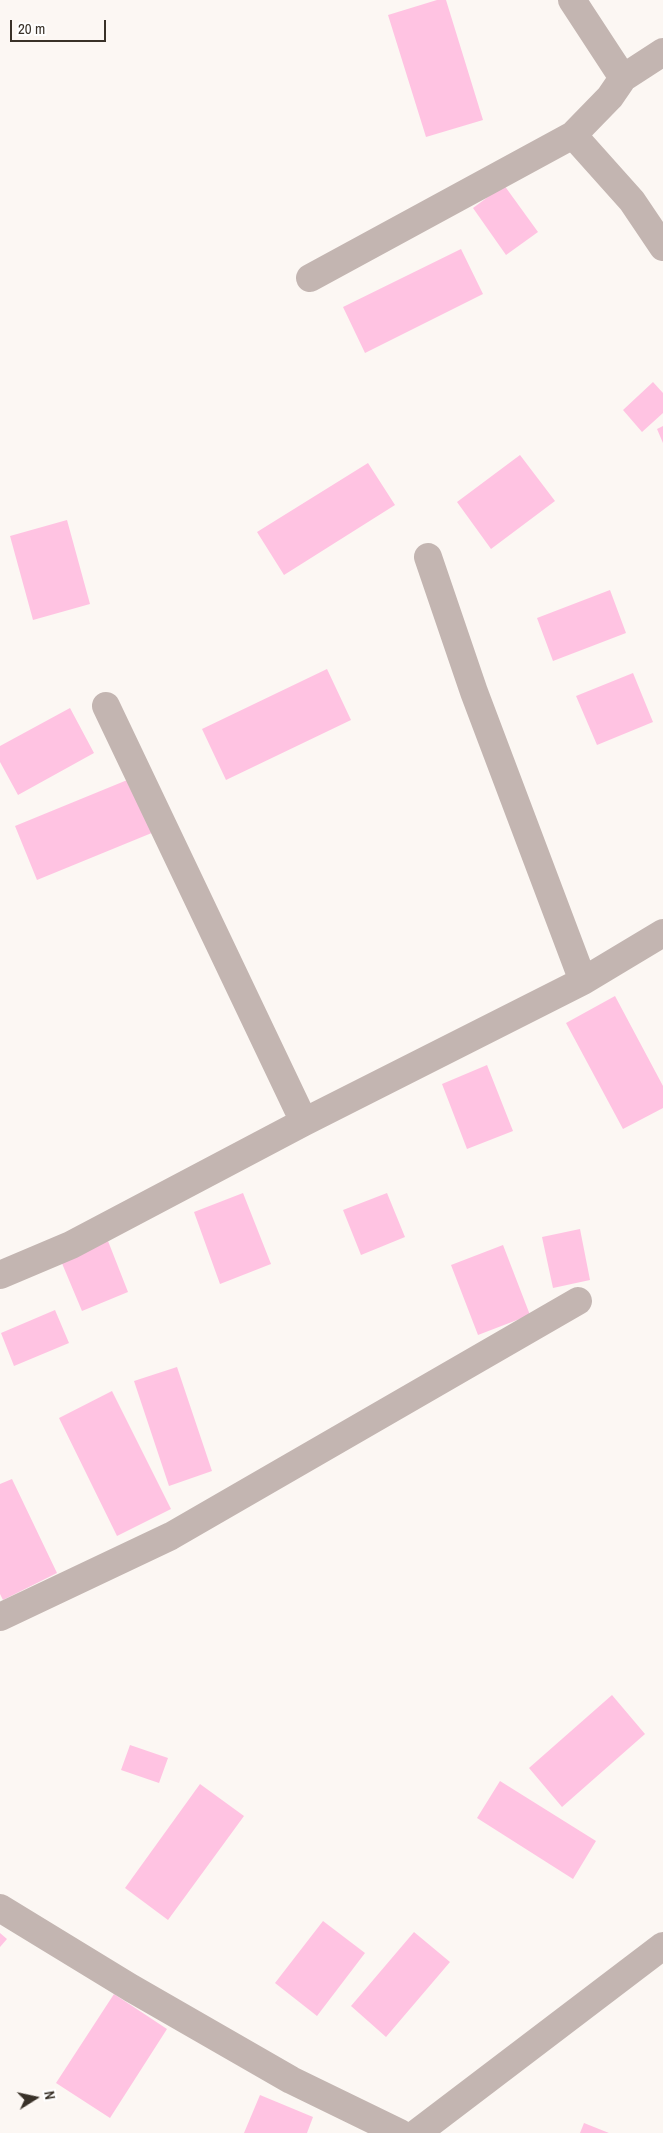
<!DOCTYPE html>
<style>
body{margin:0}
#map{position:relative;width:663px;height:2133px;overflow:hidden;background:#fcf7f3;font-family:"Archivo Narrow",sans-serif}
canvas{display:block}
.north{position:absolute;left:10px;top:2073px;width:50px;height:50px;-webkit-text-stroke:4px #fff;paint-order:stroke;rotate:80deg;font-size:14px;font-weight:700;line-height:20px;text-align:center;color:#393128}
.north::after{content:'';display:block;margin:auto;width:18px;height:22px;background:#393128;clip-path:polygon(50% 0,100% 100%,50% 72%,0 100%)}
.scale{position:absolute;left:10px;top:20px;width:96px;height:22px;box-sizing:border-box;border:2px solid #393128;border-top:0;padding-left:6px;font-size:15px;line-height:18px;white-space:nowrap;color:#393128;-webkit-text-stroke:4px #fff;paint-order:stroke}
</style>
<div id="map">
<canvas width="663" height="2133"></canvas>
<div class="north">N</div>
<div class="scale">20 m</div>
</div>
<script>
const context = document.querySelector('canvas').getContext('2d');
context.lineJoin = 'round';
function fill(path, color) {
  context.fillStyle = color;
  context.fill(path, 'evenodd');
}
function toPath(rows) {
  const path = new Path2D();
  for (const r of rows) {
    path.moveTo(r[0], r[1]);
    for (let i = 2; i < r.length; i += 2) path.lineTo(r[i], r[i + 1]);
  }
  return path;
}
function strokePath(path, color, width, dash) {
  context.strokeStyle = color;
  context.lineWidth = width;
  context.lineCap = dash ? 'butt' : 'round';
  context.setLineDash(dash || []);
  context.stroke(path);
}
fill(toPath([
 [437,0,446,0,483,120,426,137,388,15],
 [504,185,538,232,506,255,473,208],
 [461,249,483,294,365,353,343,307],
 [653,382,663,393,663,413,642,432,623,410],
 [663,426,663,443,657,429],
 [520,455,555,501,491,549,457,502],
 [368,463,395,505,284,575,257,532],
 [67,520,90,604,33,620,10,536],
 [610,590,626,633,553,661,537,618],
 [327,669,351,720,226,780,202,729],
 [633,673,653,722,597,745,576,696],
 [70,708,94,753,18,795,0,762,0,746],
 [137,776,159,830,37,880,15,826],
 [615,996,663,1086,663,1108,623,1129,566,1023],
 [487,1065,513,1131,467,1149,442,1084],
 [243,1193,271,1264,220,1284,194,1212],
 [387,1193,405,1237,361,1255,343,1210],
 [580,1229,590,1280,553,1288,542,1237],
 [108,1241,128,1292,82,1311,61,1261],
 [503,1245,530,1315,478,1335,451,1265],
 [55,1310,69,1343,14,1366,1,1333],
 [177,1367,212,1471,169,1486,134,1381],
 [112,1391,171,1509,117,1536,59,1418],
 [12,1479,57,1573,3,1600,0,1594,0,1484],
 [612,1695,645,1734,562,1807,529,1768],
 [130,1745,168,1758,159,1783,121,1770],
 [500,1781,596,1841,573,1879,477,1818],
 [200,1784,244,1816,168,1920,125,1888],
 [323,1921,365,1953,317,2016,275,1983],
 [414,1932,450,1962,386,2037,351,2006],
 [0,1933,7,1939,0,1947],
 [114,1994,167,2029,110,2118,56,2083],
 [260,2095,313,2117,307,2133,244,2133],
 [584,2123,609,2133,580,2133]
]), '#ffc3e2');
strokePath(toPath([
 [623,78,663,52],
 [573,135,632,201,663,247],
 [310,278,573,135,610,97,623,78,572,0],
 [428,557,474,692,583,981],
 [106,706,304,1122],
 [0,1275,71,1245,304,1122,583,981,663,933],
 [0,1617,171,1536,578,1301],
 [0,1908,131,1988,291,2080,400,2133],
 [417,2133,663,1946]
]), '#c3b5b1', 28);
</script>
